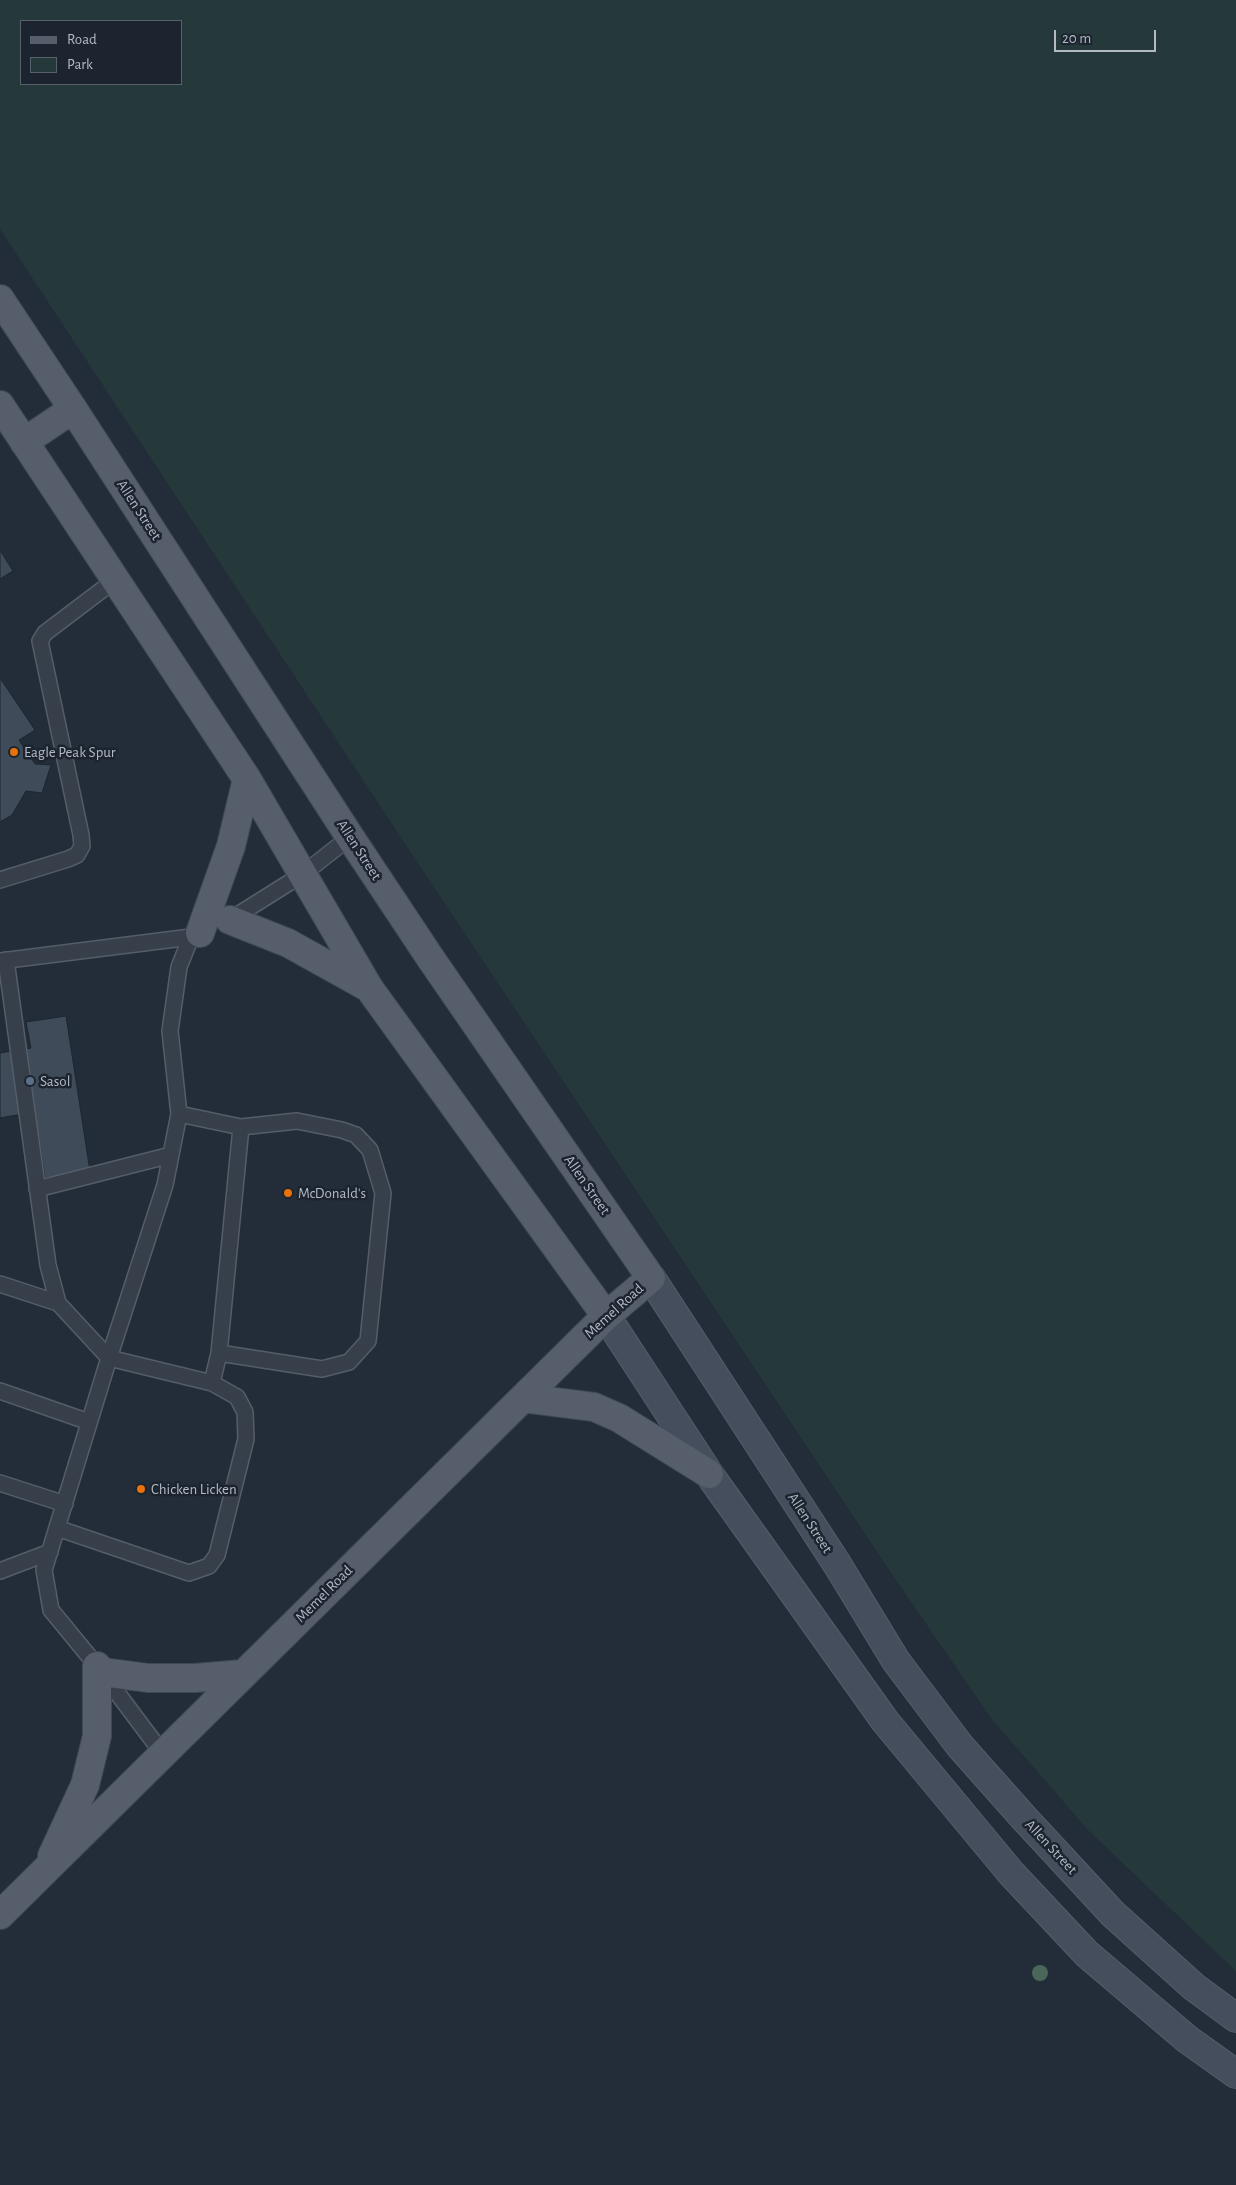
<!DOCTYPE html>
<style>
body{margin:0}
#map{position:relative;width:1236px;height:2185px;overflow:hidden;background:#232d3a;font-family:"Alegreya Sans",sans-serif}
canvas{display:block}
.legend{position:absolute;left:20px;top:20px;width:162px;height:65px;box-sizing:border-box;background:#1c242f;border:1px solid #58606b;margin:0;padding:6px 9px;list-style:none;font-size:15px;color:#b2bac6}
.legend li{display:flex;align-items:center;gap:10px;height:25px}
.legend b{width:25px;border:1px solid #58606b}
.scale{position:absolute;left:1054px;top:30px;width:102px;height:22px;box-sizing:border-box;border:2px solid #b2bac6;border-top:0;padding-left:6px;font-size:15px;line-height:18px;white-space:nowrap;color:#b2bac6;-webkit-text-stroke:4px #1c242f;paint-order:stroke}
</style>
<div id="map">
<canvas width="1236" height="2185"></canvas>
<ul class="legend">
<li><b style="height:6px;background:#555e6a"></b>Road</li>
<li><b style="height:14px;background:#25393b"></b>Park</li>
</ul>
<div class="scale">20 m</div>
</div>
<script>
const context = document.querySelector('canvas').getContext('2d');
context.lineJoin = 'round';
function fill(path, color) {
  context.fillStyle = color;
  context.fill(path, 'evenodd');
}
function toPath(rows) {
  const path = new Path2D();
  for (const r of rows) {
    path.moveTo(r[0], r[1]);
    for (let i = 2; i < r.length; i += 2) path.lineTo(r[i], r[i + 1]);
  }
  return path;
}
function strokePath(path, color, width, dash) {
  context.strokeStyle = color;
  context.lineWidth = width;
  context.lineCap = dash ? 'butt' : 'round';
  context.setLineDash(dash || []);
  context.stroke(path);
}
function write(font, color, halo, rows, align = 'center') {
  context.font = font + ' "Alegreya Sans",sans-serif';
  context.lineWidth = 5;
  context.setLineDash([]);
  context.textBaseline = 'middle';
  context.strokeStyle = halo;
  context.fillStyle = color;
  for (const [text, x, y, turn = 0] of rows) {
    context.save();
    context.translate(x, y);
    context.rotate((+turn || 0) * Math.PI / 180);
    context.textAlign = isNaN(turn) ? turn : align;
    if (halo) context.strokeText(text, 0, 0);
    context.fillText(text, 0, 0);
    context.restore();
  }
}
fill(toPath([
 [0,0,1236,0,1236,1971,1088,1830,991,1718,896,1580,398,833,0,229],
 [21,21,181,21,181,84,21,84]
]), '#25393b');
const building = toPath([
 [0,550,13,571,0,579,0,550],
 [0,678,35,730,19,740,35,764,51,765,42,793,26,791,12,815,0,822,0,678],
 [66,1016,90,1171,45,1178,35,1112,0,1118,0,1053,31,1048,26,1022,66,1016]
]);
fill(building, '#3f4b59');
strokePath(building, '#1e2631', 1);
const lane = toPath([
 [0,880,68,859,77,855,82,846,81,835,40,641,45,633,115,580],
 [228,921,303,874,350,837],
 [6,960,48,1265,58,1303,109,1358,212,1383,237,1397,245,1412,246,1439,217,1555,209,1566,189,1573,57,1528],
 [0,961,191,937],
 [179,1114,241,1127,297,1121,342,1130,356,1135,370,1150,383,1193,368,1341,349,1362,322,1369,219,1353,241,1127],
 [37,1189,171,1155],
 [0,1284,58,1303],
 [212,1383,219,1353],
 [0,1391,89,1422],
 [0,1483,65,1504],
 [0,1571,50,1552],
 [163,1754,97,1666,51,1610,44,1570,109,1358,165,1185,179,1114,170,1031,179,967,191,937,204,931]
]);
const secondary = toPath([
 [651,1278,837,1564,896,1661,960,1746,1024,1818,1113,1914,1194,1987,1236,2018],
 [606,1316,709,1474,885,1721,1011,1873,1087,1954,1187,2039,1236,2074]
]);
const primary = toPath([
 [0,299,73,409,350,837,431,959,651,1278,606,1316,0,1915],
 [0,405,247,779,369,988,606,1316],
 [24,442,73,409],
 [230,920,288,943,369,988],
 [200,933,231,846,247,779],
 [523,1398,594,1407,619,1418,709,1474],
 [102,1672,148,1678,195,1678,243,1674],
 [52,1856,85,1785,97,1736,97,1666]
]);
strokePath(lane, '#555d68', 18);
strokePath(secondary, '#555d68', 30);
strokePath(primary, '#404853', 30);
strokePath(lane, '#373f4a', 15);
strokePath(secondary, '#454e5d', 28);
strokePath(primary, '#555e6a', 28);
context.fillStyle = '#4a675a';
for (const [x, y] of [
 [1040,1973]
]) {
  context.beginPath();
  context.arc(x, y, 8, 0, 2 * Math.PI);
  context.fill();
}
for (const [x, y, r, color] of [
 [14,752,5,"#e8710a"],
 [30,1081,5,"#5c6f8a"],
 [288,1193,5,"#e8710a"],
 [141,1489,5,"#e8710a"]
]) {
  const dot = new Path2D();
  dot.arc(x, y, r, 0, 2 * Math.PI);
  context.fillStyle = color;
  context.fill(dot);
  strokePath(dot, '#1c242f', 2);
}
write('15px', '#b2bac6', '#1c242f', [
 ["Allen Street",139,510,57],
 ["Allen Street",359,850,57],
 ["Allen Street",587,1185,55],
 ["Memel Road",614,1311,-42],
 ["Allen Street",810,1523,57],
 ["Memel Road",324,1594,-45],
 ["Allen Street",1051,1847,47]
]);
write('15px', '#b2bac6', '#1c242f', [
 ["Eagle Peak Spur",24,752],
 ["Sasol",40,1081],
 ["McDonald's",298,1193],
 ["Chicken Licken",151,1489]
], 'left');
</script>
